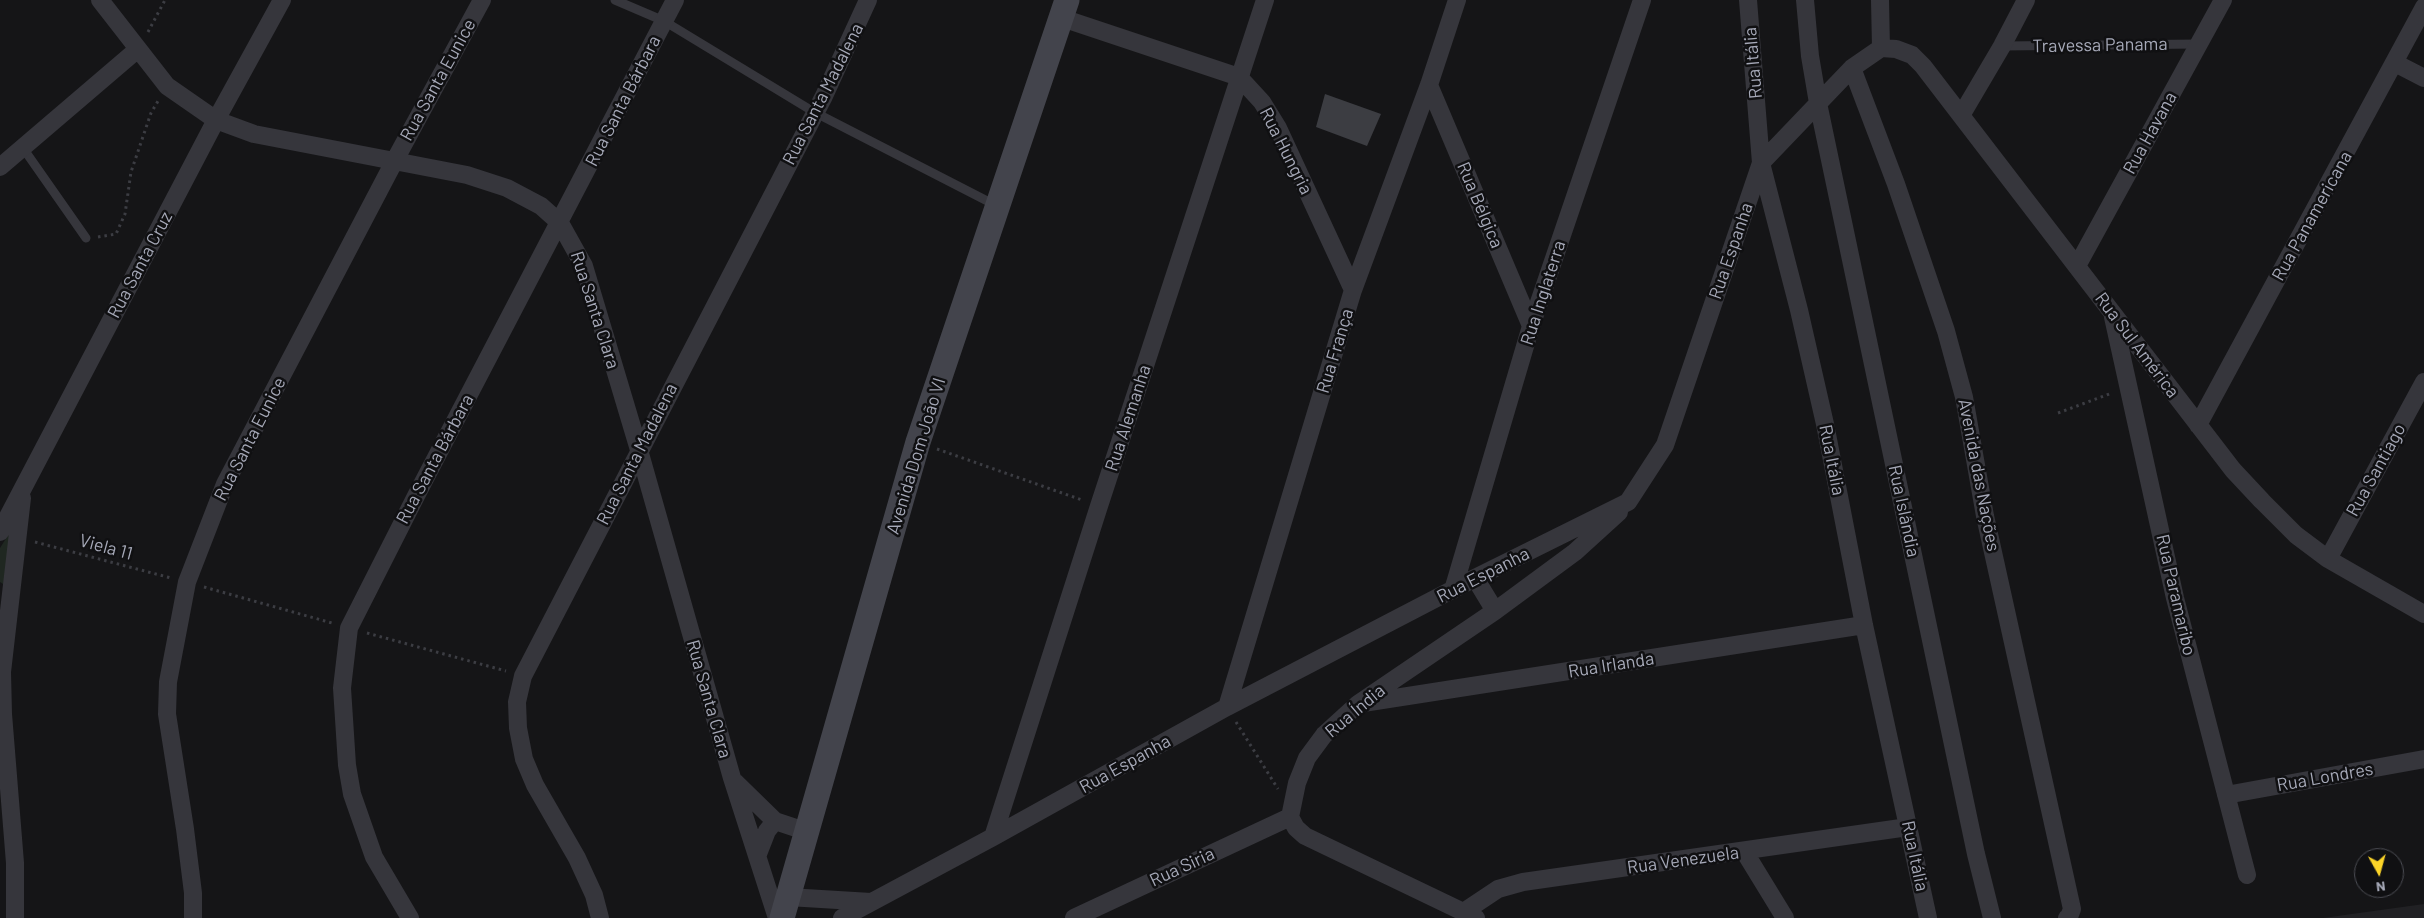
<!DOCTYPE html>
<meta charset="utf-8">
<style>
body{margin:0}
#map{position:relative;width:2424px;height:918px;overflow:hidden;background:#151517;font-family:Barlow,sans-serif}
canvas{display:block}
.north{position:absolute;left:2354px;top:848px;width:50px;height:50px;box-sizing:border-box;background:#101012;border:1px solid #4c4d54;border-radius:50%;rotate:173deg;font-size:14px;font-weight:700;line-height:20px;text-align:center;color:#a6a9b8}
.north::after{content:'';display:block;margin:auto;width:18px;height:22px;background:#fcd428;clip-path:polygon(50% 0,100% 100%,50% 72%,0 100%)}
</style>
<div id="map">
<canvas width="2424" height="918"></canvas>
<div class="north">N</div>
</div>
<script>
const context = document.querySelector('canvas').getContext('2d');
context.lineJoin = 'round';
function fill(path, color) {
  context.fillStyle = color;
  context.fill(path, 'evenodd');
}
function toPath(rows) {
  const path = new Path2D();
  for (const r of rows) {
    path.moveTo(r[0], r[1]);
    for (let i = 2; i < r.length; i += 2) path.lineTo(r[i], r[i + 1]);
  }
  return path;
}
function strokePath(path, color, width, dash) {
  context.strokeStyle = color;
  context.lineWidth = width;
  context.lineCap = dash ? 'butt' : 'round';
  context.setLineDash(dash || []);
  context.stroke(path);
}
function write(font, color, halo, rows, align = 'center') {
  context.font = font + ' Barlow,sans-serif';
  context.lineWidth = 5;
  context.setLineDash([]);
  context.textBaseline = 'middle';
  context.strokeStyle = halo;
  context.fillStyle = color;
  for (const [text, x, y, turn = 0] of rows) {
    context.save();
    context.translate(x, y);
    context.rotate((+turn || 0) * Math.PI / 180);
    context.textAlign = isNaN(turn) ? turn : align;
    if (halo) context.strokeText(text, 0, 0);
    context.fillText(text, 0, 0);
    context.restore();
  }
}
fill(toPath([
 [2424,904,2424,918,2323,918]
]), '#212124');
fill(toPath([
 [10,532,6,586,0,582,0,548]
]), '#1f2721');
fill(toPath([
 [1325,94,1381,114,1367,146,1316,127]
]), '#3c3d42');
strokePath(toPath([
 [148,32,165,0],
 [98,237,116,234,125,214,131,172,151,113,158,101],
 [2058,413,2112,393],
 [937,449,1082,500],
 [35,542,171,578],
 [204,587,332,623],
 [367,633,506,671],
 [1236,722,1278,789]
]), '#3c3d43', 3, [2.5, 4]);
strokePath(toPath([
 [615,0,664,21,814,112,997,206],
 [2002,46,2199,44],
 [23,148,86,238]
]), '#36363c', 9);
strokePath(toPath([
 [100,0,167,86,216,120,254,134,467,175,507,188,541,206,560,223,584,266,639,450,732,778,777,918],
 [1748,0,1761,163,1799,310,1825,424,1864,625,1928,918],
 [1805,0,1810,56,1818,103,1976,854,1992,918],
 [1880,0,1881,48],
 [1062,18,1239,77,1262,102,1278,128,1353,290],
 [1881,48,1896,49,1912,55,1923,66,2233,470,2262,501,2296,535,2328,559,2424,614],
 [2395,63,2424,78],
 [1852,68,1896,184,1946,331,1964,397,1985,516,2072,909,2069,917,2067,918],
 [1429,85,1531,326],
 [1962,114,2002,46,2026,0],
 [0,167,138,49],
 [2077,266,2223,0],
 [2113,317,2175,598,2247,875],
 [2198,425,2424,7],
 [0,532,216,120,282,0],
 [2328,559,2424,382],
 [1475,578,1495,611],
 [1453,590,1531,326,1642,0],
 [1363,703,1864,625],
 [1227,707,1353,290,1429,85,1457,0],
 [735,782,775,821,808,832],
 [2226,795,2424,759],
 [993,837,1099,506,1265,0],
 [1744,851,1785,918],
 [758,854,767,831,775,821],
 [788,897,871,902],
 [1465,911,1498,889,1523,882,1908,827],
 [15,918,15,863,3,714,2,672,22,498],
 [193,918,193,893,185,829,167,714,168,682,187,582,225,484,395,160,482,0],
 [410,918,374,857,352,794,347,765,342,688,349,628,417,494,675,0],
 [600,918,594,895,577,858,535,785,524,759,518,728,517,702,523,676,824,96,868,0],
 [842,918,993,837,1227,707,1475,578,1628,502,1665,445,1761,163,1852,68,1881,48],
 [1074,918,1290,817],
 [1476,918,1305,836,1296,828,1290,817,1297,783,1307,758,1324,735,1358,704,1495,611,1575,552,1619,512]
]), '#36363c', 18);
strokePath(toPath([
 [782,918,918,442,1067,0]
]), '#43444c', 25);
write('18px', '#a6a9b8', '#101012', [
 ["Travessa Panama",2100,45,-1],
 ["Rua Itália",1753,63,-95],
 ["Rua Santa Eunice",438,80,-61],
 ["Rua Santa Madalena",823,94,-63],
 ["Rua Santa Bárbara",623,101,-63],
 ["Rua Havana",2150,133,-61],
 ["Rua Hungria",1286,151,63],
 ["Rua Bélgica",1480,205,67],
 ["Rua Panamericana",2312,216,-61],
 ["Rua Espanha",1731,251,-71],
 ["Rua Santa Cruz",140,265,-62],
 ["Rua Inglaterra",1543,293,-72],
 ["Rua Santa Clara",595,310,72],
 ["Rua Sul América",2137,345,53],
 ["Rua França",1335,351,-73],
 ["Rua Alemanha",1128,418,-72],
 ["Rua Santa Eunice",250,439,-63],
 ["Rua Santa Madalena",637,454,-63],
 ["Avenida Dom João VI",916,456,-73],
 ["Rua Santa Bárbara",435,459,-62],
 ["Rua Itália",1832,460,79],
 ["Rua Santiago",2376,470,-61],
 ["Avenida das Nações",1979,475,79],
 ["Rua Islândia",1904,511,78],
 ["Viela 11",106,547,15],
 ["Rua Espanha",1483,575,-27],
 ["Rua Paramaribo",2176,595,77],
 ["Rua Irlanda",1611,665,-9],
 ["Rua Santa Clara",709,699,74],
 ["Rua Índia",1355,711,-40],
 ["Rua Espanha",1125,764,-29],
 ["Rua Londres",2325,777,-10],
 ["Rua Itália",1915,856,78],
 ["Rua Venezuela",1683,860,-8],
 ["Rua Siria",1182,867,-25]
]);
</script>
